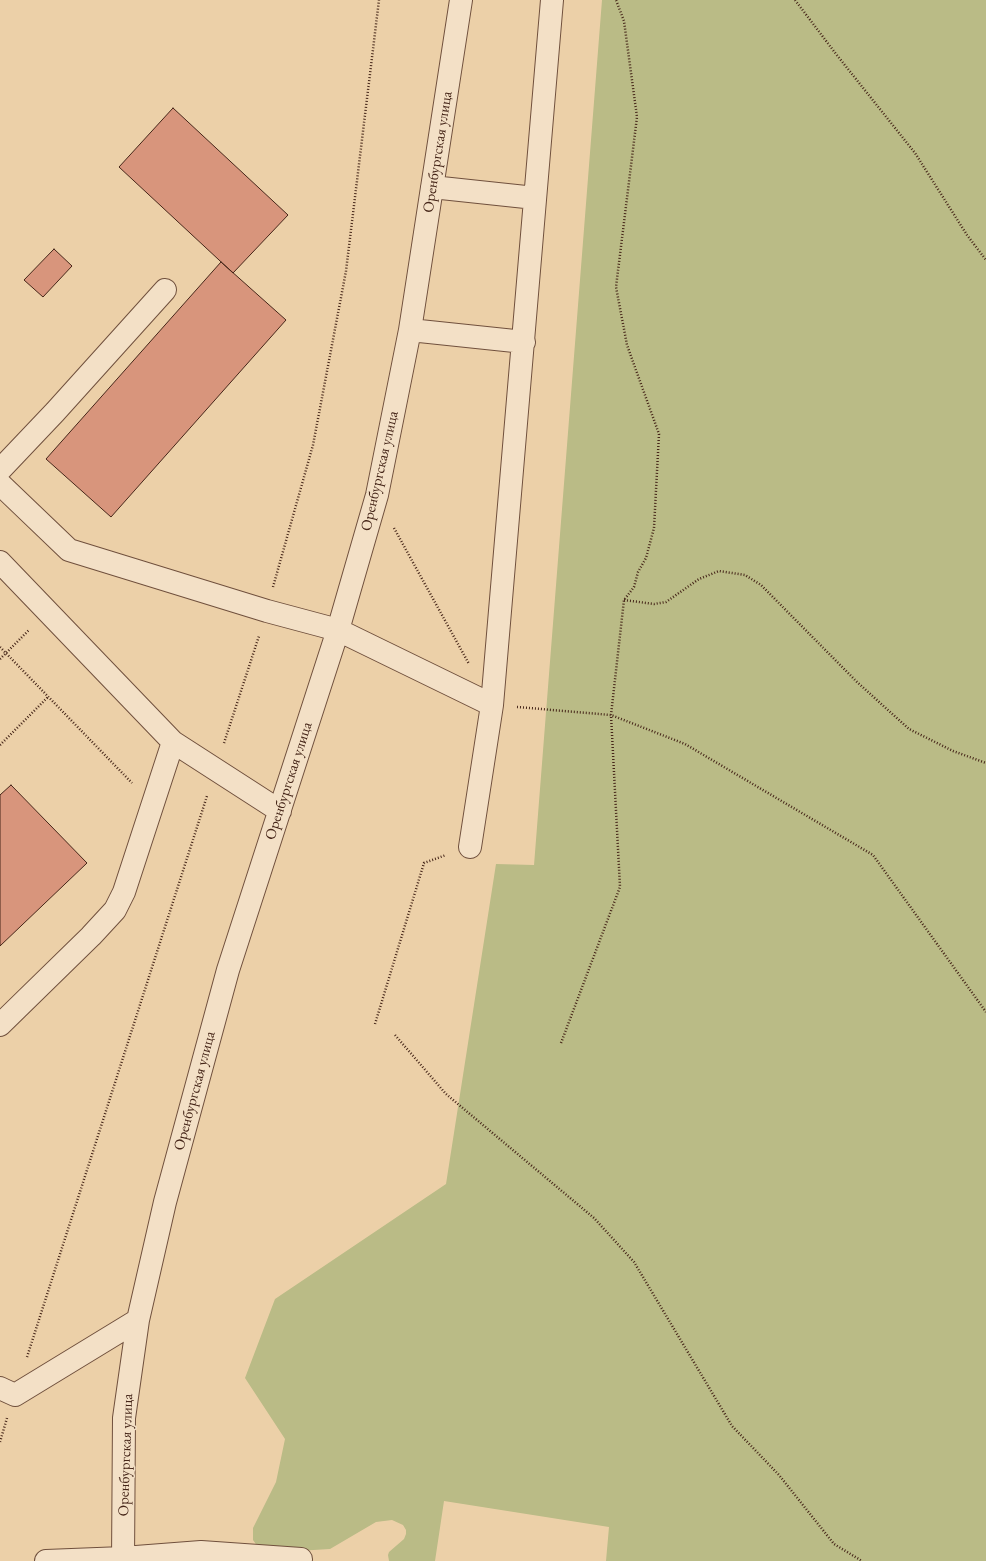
<!DOCTYPE html>
<meta charset="utf-8">
<style>
body{margin:0}
canvas{display:block;background:#ecd0a8}
</style>
<canvas width="986" height="1561"></canvas>
<script>
const context = document.querySelector('canvas').getContext('2d');
context.lineJoin = 'round';
function fill(path, color) {
  context.fillStyle = color;
  context.fill(path, 'evenodd');
}
function toPath(rows) {
  const path = new Path2D();
  for (const r of rows) {
    path.moveTo(r[0], r[1]);
    for (let i = 2; i < r.length; i += 2) path.lineTo(r[i], r[i + 1]);
  }
  return path;
}
function strokePath(path, color, width, dash) {
  context.strokeStyle = color;
  context.lineWidth = width;
  context.lineCap = dash ? 'butt' : 'round';
  context.setLineDash(dash || []);
  context.stroke(path);
}
function write(font, color, halo, rows, align = 'center') {
  context.font = font + ' "EB Garamond",serif';
  context.lineWidth = 3;
  context.setLineDash([]);
  context.textBaseline = 'middle';
  context.strokeStyle = halo;
  context.fillStyle = color;
  for (const [text, x, y, turn = 0] of rows) {
    context.save();
    context.translate(x, y);
    context.rotate((+turn || 0) * Math.PI / 180);
    context.textAlign = isNaN(turn) ? turn : align;
    if (halo) context.strokeText(text, 0, 0);
    context.fillText(text, 0, 0);
    context.restore();
  }
}
fill(toPath([
 [602,0,986,0,986,1561,606,1561,609,1527,444,1501,435,1561,389,1561,388,1555,389,1552,404,1539,406,1534,406,1530,403,1525,392,1520,376,1522,330,1549,297,1551,258,1547,253,1540,253,1528,276,1482,285,1439,245,1378,275,1299,446,1184,496,864,534,865]
]), '#babb86');
const building = toPath([
 [173,108,288,215,233,273,119,167,173,108],
 [54,249,72,266,43,297,24,280,54,249],
 [221,262,286,320,111,517,46,459,221,262],
 [11,785,87,863,0,946,0,795,11,785]
]);
fill(building, '#d8957c');
strokePath(building, '#462619', 1);
const minor = toPath([
 [432,187,535,198],
 [410,330,524,342],
 [0,470,55,412,165,290],
 [0,484,69,550,267,611,338,630,492,705],
 [0,562,173,742,280,811],
 [470,847,492,705,552,0],
 [0,1025,91,936,115,910,124,892,173,742],
 [0,1388,15,1395,138,1320],
 [46,1561,123,1558,201,1552,301,1559],
 [123,1561,124,1418,138,1320,165,1202,228,970,338,630,377,495,410,330,461,0]
]);
strokePath(minor, '#70503d', 24);
strokePath(toPath([
 [795,0,836,54,915,153,967,235,986,260],
 [394,528,469,664],
 [273,587,313,445,346,271,379,0],
 [624,600,654,604,666,602,699,579,719,571,745,575,761,585,857,682,909,729,953,751,986,763],
 [0,647,132,783],
 [0,659,29,630],
 [517,707,611,715,685,744,873,855,986,1012],
 [224,743,259,636],
 [0,745,48,697],
 [375,1024,424,863,446,855],
 [395,1035,446,1094,594,1218,634,1262,732,1426,779,1475,834,1544,862,1561],
 [561,1043,620,887,611,715,624,600,634,587,638,572,646,558,654,528,659,434,627,345,616,287,637,117,624,21,616,0],
 [27,1357,207,796],
 [0,1442,7,1418]
]), '#462619', 2.5, [1, 2]);
strokePath(minor, '#f3e0c6', 22);
write('15px', '#462619', '#f3e0c6', [
 ["Оренбургская улица",438,152,-81],
 ["Оренбургская улица",380,471,-77],
 ["Оренбургская улица",289,781,-72],
 ["Оренбургская улица",195,1091,-75],
 ["Оренбургская улица",126,1455,-88]
]);
</script>
